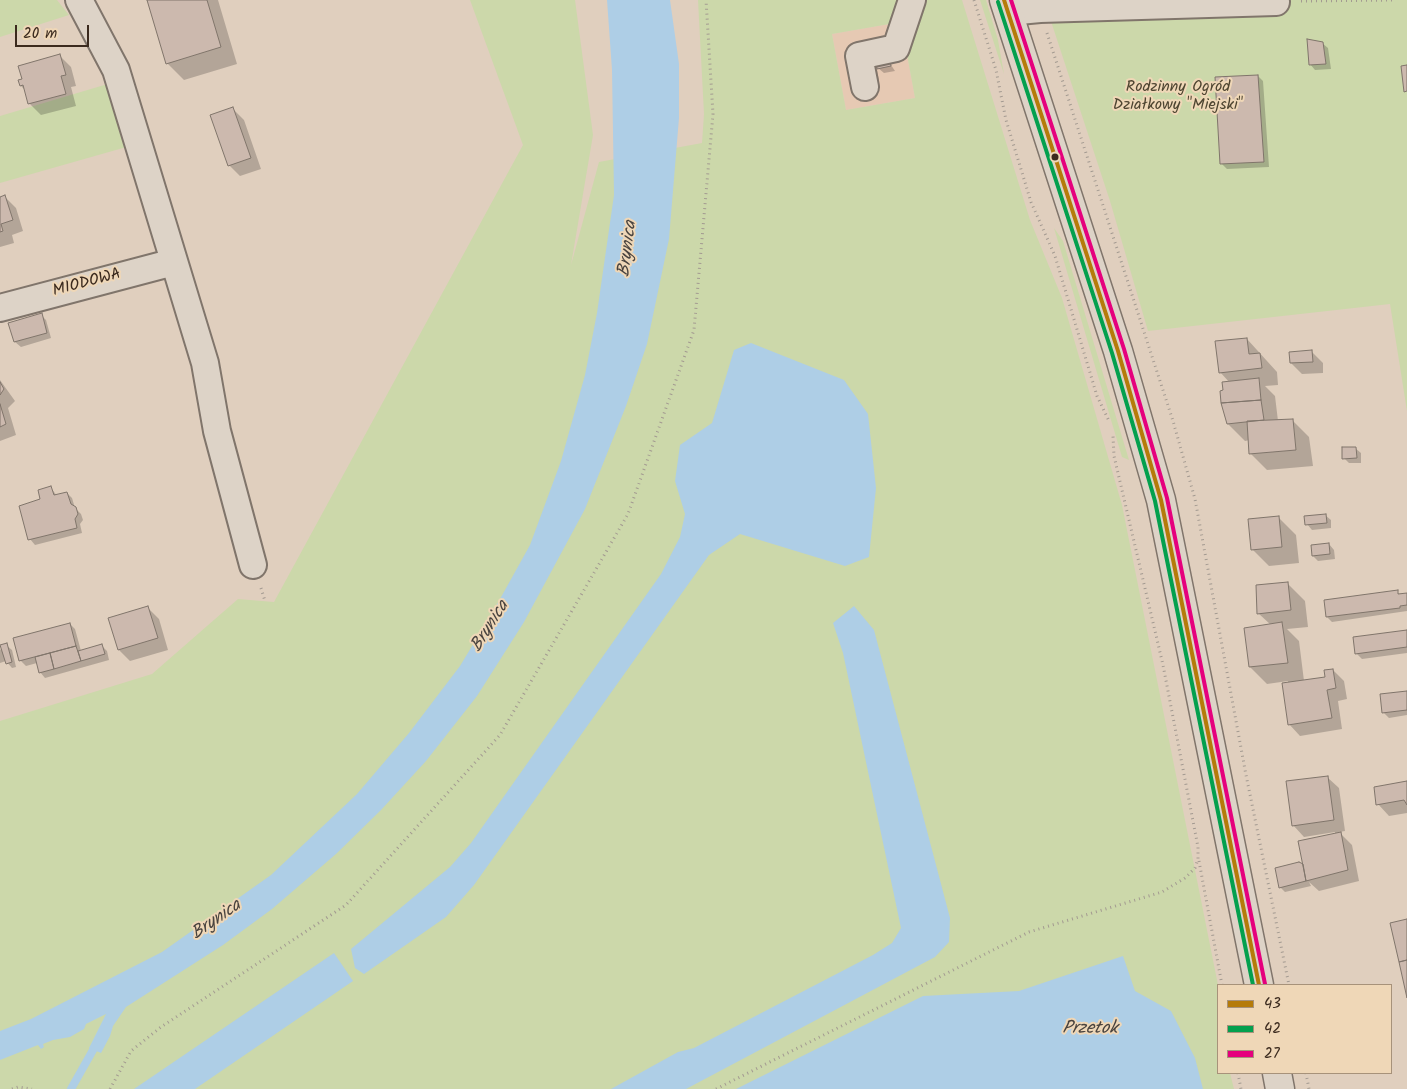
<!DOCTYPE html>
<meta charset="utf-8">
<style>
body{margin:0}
#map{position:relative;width:1407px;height:1089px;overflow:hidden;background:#e0cfbe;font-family:Kalam,sans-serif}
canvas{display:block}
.legend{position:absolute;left:1217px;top:984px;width:175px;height:90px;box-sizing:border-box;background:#efd7b7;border:1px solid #a7927a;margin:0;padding:6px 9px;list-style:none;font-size:15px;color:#3b2a1e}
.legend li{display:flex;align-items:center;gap:10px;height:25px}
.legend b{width:25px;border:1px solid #a7927a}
.scale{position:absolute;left:15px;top:25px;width:74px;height:22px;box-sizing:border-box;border:2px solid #3b2a1e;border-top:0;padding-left:6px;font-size:15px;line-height:18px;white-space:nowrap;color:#3b2a1e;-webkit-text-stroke:4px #efd7b7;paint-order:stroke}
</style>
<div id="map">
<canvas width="1407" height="1089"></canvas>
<ul class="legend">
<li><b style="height:6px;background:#b57b0a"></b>43</li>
<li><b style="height:6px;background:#03a04e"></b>42</li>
<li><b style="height:6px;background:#e5007d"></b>27</li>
</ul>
<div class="scale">20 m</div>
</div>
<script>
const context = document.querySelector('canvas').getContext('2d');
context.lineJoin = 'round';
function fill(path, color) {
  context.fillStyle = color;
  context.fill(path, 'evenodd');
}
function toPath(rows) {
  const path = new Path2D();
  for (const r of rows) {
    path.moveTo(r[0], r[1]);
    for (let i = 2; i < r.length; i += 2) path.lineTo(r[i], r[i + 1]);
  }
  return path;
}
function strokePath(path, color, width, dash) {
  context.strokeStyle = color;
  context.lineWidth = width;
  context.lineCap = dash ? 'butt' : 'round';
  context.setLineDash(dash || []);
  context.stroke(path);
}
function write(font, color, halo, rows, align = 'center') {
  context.font = font + ' Kalam,sans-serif';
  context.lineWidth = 4;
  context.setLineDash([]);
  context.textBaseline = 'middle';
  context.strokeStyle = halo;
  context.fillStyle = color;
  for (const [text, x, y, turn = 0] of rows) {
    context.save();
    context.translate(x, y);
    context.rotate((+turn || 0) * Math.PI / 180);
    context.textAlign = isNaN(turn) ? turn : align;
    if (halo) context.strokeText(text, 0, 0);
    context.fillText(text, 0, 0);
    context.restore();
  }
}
fill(toPath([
 [901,22,915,98,846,110,832,34]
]), '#e6c9b3');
fill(toPath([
 [0,0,57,0,69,15,0,37],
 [470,0,575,0,593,135,571,265,599,162,702,143,704,114,698,0,962,0,1030,220,1062,298,1122,505,1218,985,1218,1073,1230,1073,1234,1089,0,1089,0,721,152,674,238,599,274,602,523,145],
 [901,22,915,98,846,110,832,34],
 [980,0,986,0,998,40,1004,74],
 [1044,0,1407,0,1407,411,1390,304,1148,331,1110,201],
 [111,83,130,146,0,183,0,116],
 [1054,228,1063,241,1129,460,1122,457]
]), '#ccd8aa');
fill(toPath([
 [607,0,670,0,679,64,679,118,669,239,647,344,626,406,585,509,524,622,477,696,426,761,381,810,336,854,272,909,223,945,126,1007,113,1026,110,1036,101,1053,89,1048,106,1014,86,1024,84,1029,70,1037,53,1040,43,1044,44,1047,41,1049,38,1045,0,1060,0,1031,31,1019,162,952,271,875,357,794,409,733,460,666,495,608,530,545,561,461,585,375,597,313,614,195,612,70],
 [751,343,844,380,868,414,876,488,869,557,845,566,740,534,709,555,474,885,446,917,364,974,355,968,351,949,450,867,471,843,661,574,680,537,685,514,675,481,680,445,712,423,734,350],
 [854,606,874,630,950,918,949,942,935,957,686,1089,611,1089,678,1052,694,1048,873,955,892,943,901,928,843,653,833,623],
 [334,953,353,981,195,1089,134,1089],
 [1123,956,1135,991,1171,1011,1195,1058,1203,1089,736,1089,923,996,1019,991]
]), '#aecee6');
fill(toPath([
 [148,0,218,0,237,64,184,80,167,63],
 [1322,43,1328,48,1331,69,1315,70,1310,64],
 [60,56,71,67,76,86,71,87,76,106,41,115,30,104,26,91,21,86],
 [889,62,895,71,884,73,878,68],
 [872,64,877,70,879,80,874,80],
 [1258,76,1263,81,1269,167,1227,169,1222,164,1216,78],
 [233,109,244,120,261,169,240,176,229,165],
 [5,197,16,208,23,231,12,235,14,243,0,247,0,198],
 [41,315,46,320,51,338,21,347,15,342,10,324],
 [1247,339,1277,372,1278,385,1265,386,1275,396,1278,421,1292,420,1309,437,1313,466,1267,470,1250,453,1250,440,1245,441,1228,424,1225,416,1221,392,1224,391,1230,383,1220,372],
 [1312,352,1323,363,1323,373,1302,374,1291,363],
 [0,380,15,401,8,408,16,435,0,441],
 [1355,448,1361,453,1361,463,1349,463,1344,458],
 [51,488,57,496,67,493,72,498,75,508,81,514,83,520,80,524,82,533,35,545,30,539,42,500],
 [1325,515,1331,520,1331,528,1312,530,1307,524],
 [1279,518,1296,535,1299,563,1269,566,1252,549],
 [1329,544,1334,550,1335,559,1318,561,1313,556],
 [1288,584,1305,601,1308,627,1287,629,1299,641,1304,681,1327,678,1333,670,1344,681,1347,699,1338,701,1342,729,1300,736,1289,724,1288,681,1267,684,1250,667,1245,629,1271,625,1258,613],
 [1397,592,1400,595,1407,594,1407,611,1332,622,1327,617],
 [148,608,159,619,168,650,130,661,119,650],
 [70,624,75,629,81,651,101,645,107,651,109,660,45,678,40,672,37,663,26,666,21,661,15,639],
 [1407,631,1407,653,1362,659,1356,653],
 [6,645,12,650,16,667,12,668,6,661,0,663,0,649,4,653],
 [1407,692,1407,715,1389,718,1383,712],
 [1327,777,1339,788,1345,831,1339,832,1352,845,1359,881,1319,891,1309,882,1311,886,1285,892,1280,887,1335,834,1335,832,1304,837,1293,825],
 [1407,782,1407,813,1389,816,1378,804]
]), '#0003');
strokePath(toPath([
 [71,1089,97,1043]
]), '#aecee6', 8);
const building = toPath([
 [147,0,207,0,221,47,166,64,147,0],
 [1307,39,1323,42,1326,64,1309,65,1307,39],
 [60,54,66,75,61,76,66,94,28,104,23,85,20,86,18,80,22,79,18,66,60,54],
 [890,60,891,66,877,69,876,62,890,60],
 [1407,65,1407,91,1404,92,1401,66,1407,65],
 [1258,75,1264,162,1220,164,1215,77,1258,75],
 [233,107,251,158,228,166,210,115,233,107],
 [5,195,13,220,1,224,3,231,0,232,0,197,5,195],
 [42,313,47,333,14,342,8,323,42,313],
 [1247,338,1249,354,1260,353,1262,368,1219,373,1215,341,1247,338],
 [1312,350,1313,362,1290,363,1289,352,1312,350],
 [1259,378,1261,400,1221,403,1220,391,1223,390,1222,382,1259,378],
 [0,382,4,389,0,395,0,382],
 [1261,400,1264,420,1227,424,1221,403,1261,400],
 [0,404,6,424,0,427,0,404],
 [1293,419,1296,450,1249,454,1247,421,1293,419],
 [1342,447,1356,447,1357,458,1342,459,1342,447],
 [51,486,54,495,67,492,71,504,76,507,78,514,75,519,77,528,28,540,19,506,40,499,38,490,51,486],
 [1326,514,1327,523,1305,525,1304,516,1326,514],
 [1279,516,1282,547,1251,550,1248,519,1279,516],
 [1329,543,1330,554,1312,556,1311,545,1329,543],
 [1288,582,1291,610,1257,614,1256,585,1288,582],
 [1398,590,1398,594,1407,593,1407,605,1400,606,1400,608,1326,617,1324,600,1398,590],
 [148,606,158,638,118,650,108,618,148,606],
 [1282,622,1288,663,1249,667,1244,628,1282,622],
 [70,623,76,646,19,661,13,638,70,623],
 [1407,630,1407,647,1355,654,1353,637,1407,630],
 [7,643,12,662,6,664,0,645,7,643],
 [102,644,105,654,81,661,78,651,102,644],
 [76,646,81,661,54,669,50,653,76,646],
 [50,653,54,669,39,673,35,657,50,653],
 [1333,669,1336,688,1327,690,1332,718,1288,725,1282,683,1325,677,1324,670,1333,669],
 [1407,691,1407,710,1382,713,1380,694,1407,691],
 [1328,776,1334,820,1292,826,1286,781,1328,776],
 [1407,781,1407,805,1404,800,1376,805,1374,787,1407,781],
 [1341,832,1348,870,1306,881,1298,841,1341,832],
 [1299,862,1303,864,1306,881,1279,888,1275,868,1299,862],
 [1407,919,1407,960,1399,962,1390,923,1407,919],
 [1407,960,1407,998,1399,962,1407,960]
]);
fill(building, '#ccb9ae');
strokePath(building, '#80756b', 1);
const minor = toPath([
 [79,0,116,70,205,363,217,431,253,565],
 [1008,12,1040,9,1276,2],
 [865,87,859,56,896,48,912,0],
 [0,308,174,262]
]);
const major = toPath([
 [1004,0,1118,351,1161,500,1259,985],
 [1277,1073,1280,1089]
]);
strokePath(minor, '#80756b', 30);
strokePath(major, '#80756b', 31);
strokePath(toPath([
 [974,0,996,70,1006,120,1031,202,1055,256,1097,396,1109,421],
 [1301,1,1396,0],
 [1047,33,1173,421,1195,499,1246,775,1289,985],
 [261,588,265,601],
 [1199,861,1222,985],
 [1238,1073,1241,1089],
 [1306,1073,1309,1089],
 [12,1089,18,1087,32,1089],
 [110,1089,131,1051,161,1027,346,905,500,735,628,514,694,330,713,114,706,0],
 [716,1089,1029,932,1162,892,1185,878,1195,868,1198,859,1198,847,1163,665,1114,456,1113,436]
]), '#a39a91', 3, [1, 4]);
strokePath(minor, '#ddd3c7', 26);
strokePath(major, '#ddd3c7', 28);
strokePath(toPath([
 [1004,0,1118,351,1161,500,1259,985]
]), '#b57b0a', 4);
strokePath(toPath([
 [998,2,1112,353,1155,501,1253,985]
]), '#03a04e', 4);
strokePath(toPath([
 [1011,0,1124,349,1167,498,1265,984]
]), '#e5007d', 4);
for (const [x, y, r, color] of [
 [1055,157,4.5,"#3b2a1e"]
]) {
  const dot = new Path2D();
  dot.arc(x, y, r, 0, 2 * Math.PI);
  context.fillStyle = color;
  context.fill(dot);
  strokePath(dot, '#efd7b7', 2);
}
write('16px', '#4e4531', '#efd7b7', [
 ["Rodzinny Ogród",1178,88],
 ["Działkowy \"Miejski\"",1178,106]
]);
write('16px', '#3b2a1e', '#efd7b7', [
 ["MIODOWA",87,284,-15]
]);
write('italic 18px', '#49433f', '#efd7b7', [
 ["Brynica",629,249,-83],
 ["Brynica",491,627,-58],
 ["Brynica",217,921,-35],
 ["Przetok",1090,1030]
]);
</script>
